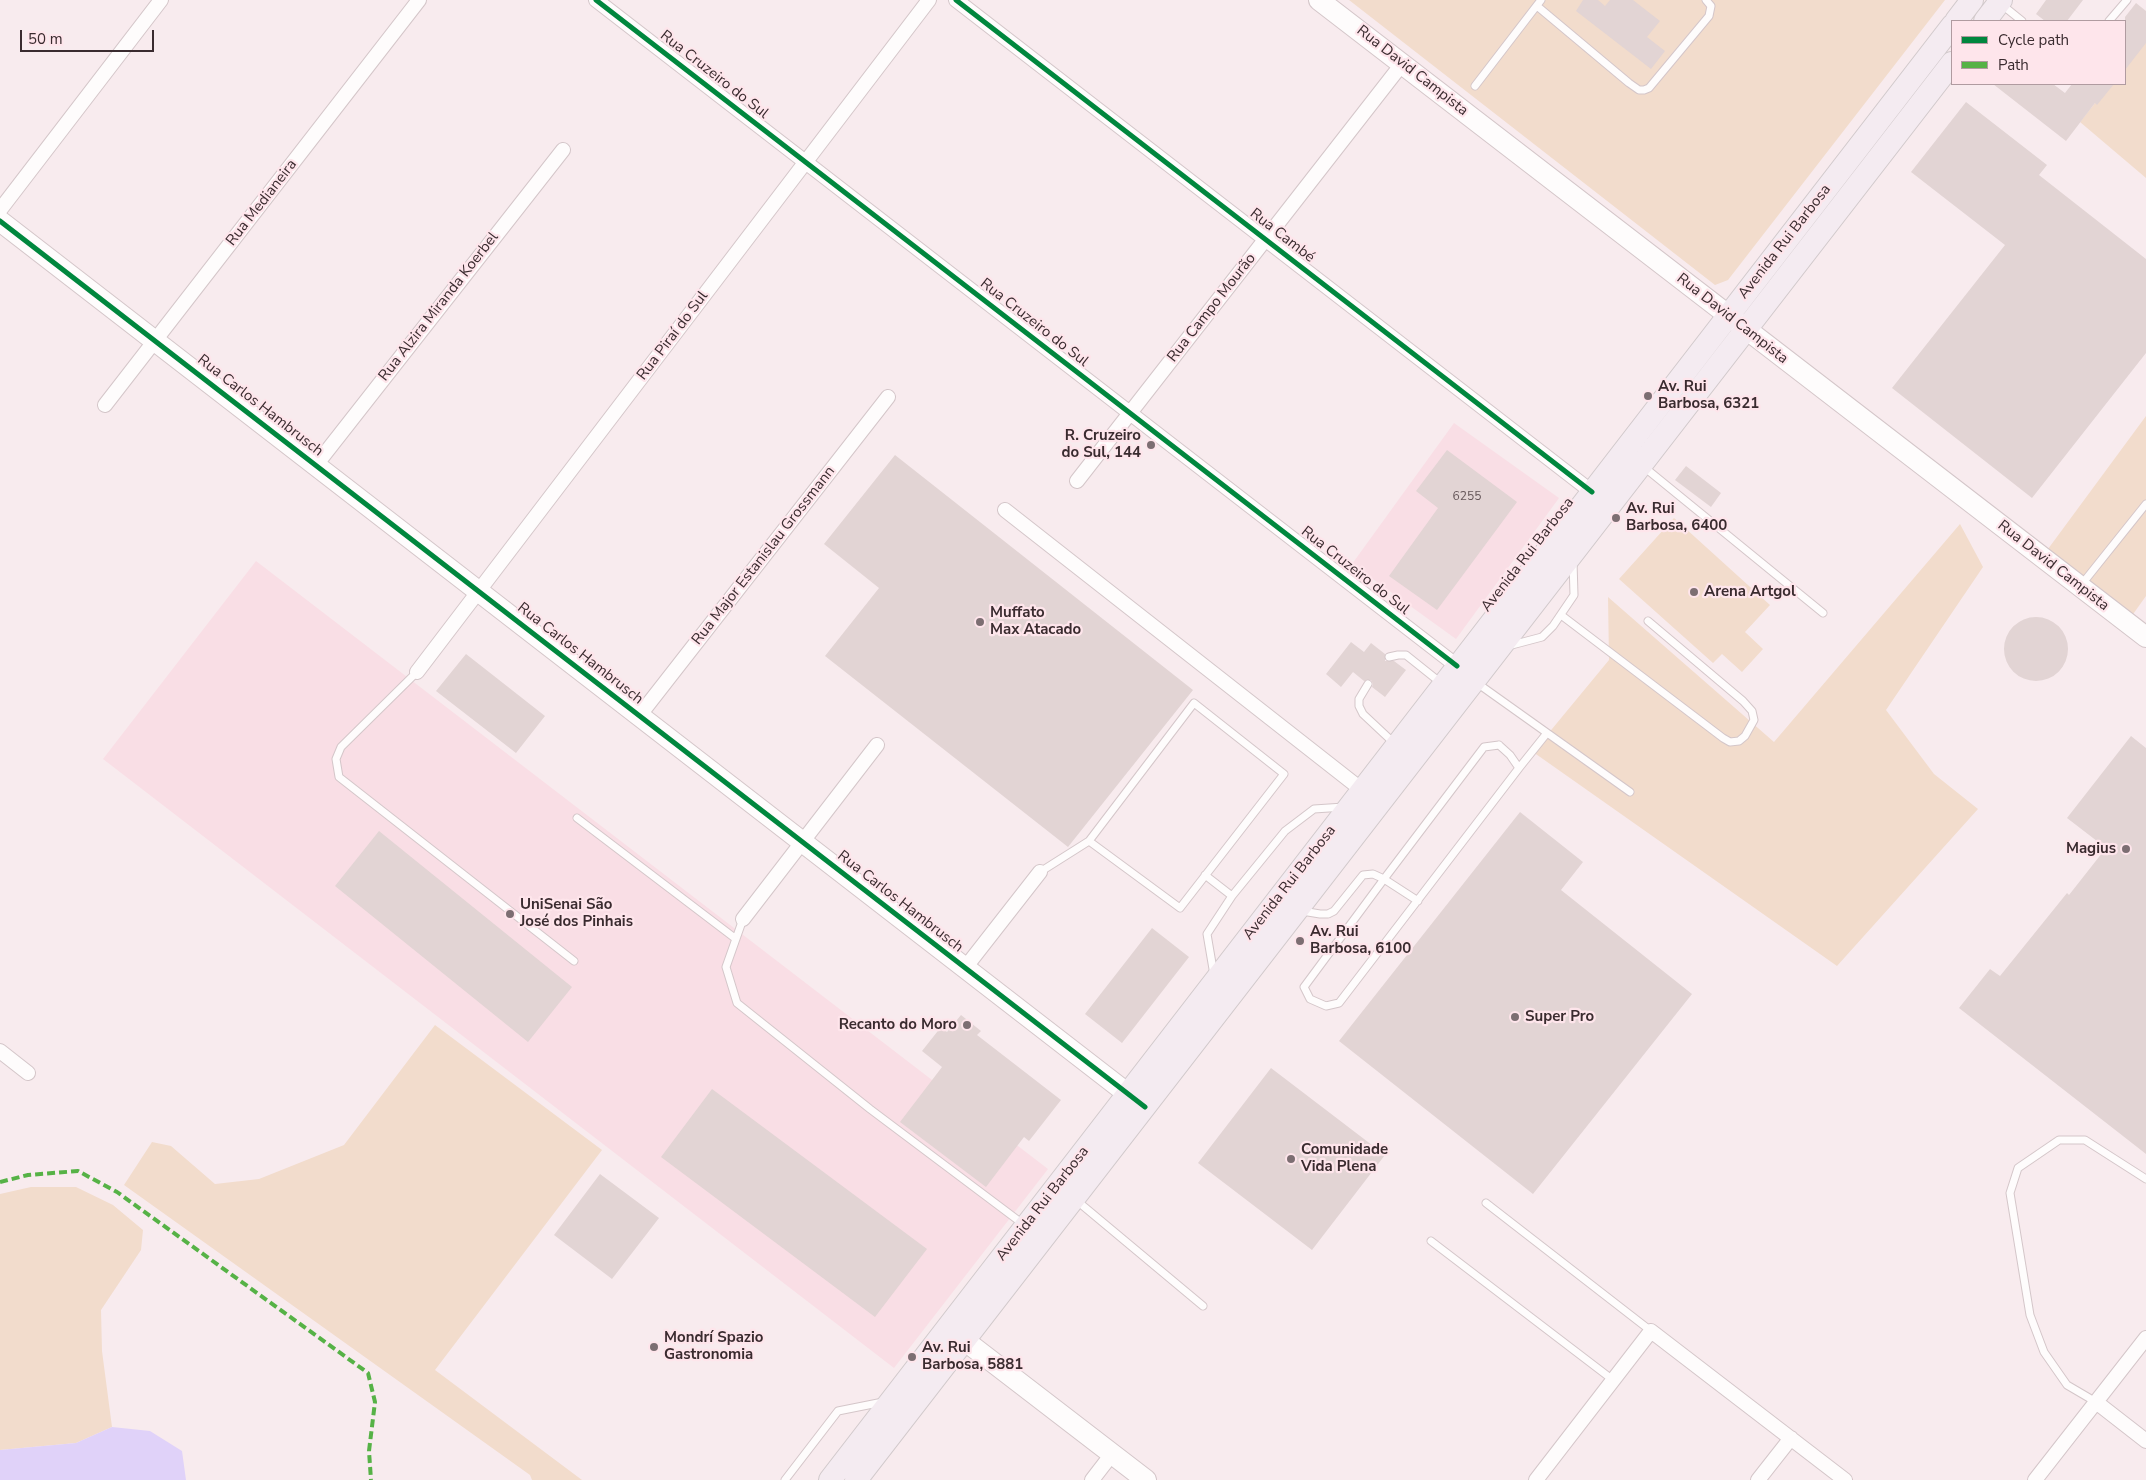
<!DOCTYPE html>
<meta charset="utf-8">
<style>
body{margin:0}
#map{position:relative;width:2146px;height:1480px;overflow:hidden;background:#f8ebee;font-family:"Nunito Sans",sans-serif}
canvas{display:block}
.legend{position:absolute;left:1951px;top:20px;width:175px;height:65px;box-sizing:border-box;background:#fee5eb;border:1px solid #b09ba0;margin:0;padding:6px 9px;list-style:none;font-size:15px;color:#3a2b2f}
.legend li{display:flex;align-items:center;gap:10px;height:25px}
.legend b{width:25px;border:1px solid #b09ba0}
.scale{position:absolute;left:20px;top:30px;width:134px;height:22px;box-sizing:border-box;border:2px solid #3a2b2f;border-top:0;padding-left:6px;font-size:15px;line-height:18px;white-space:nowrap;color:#3a2b2f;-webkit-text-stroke:4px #fee5eb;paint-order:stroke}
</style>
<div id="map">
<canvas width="2146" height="1480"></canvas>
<ul class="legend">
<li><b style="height:6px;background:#00873e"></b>Cycle path</li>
<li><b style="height:6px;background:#56b246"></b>Path</li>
</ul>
<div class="scale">50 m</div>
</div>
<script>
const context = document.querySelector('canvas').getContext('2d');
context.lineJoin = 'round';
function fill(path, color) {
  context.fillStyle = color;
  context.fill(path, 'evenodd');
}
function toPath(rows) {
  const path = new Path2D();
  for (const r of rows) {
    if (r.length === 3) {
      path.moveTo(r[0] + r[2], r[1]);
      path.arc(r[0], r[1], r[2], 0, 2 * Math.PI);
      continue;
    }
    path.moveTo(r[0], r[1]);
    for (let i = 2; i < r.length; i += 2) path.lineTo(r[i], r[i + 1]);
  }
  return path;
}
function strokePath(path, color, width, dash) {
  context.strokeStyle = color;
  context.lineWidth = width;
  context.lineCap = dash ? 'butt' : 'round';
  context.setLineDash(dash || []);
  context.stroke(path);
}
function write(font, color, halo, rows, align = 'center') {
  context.font = font + ' "Nunito Sans",sans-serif';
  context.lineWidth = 4.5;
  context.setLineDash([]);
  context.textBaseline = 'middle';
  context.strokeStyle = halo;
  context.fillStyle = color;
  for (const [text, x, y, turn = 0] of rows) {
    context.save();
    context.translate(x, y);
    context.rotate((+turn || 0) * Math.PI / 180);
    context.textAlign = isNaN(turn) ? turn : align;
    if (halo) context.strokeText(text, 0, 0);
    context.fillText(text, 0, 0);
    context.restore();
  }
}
fill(toPath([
 [1454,423,1559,498,1456,639,1352,564],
 [256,561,1048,1169,894,1368,103,759]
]), '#f9dee5');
fill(toPath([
 [1349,0,1945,0,1728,280,1715,285],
 [2146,38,2146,178,2080,122,2110,84,2125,84,2125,65],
 [2146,416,2146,596,2131,617,2048,549],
 [1674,518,1770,605,1745,632,1763,649,1742,672,1722,654,1713,663,1619,579],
 [1960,524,1983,567,1886,710,1934,774,1978,809,1837,966,1533,752,1609,660,1608,597,1774,742],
 [435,1025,602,1150,435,1370,582,1480,532,1480,530,1475,124,1185,152,1142,171,1146,215,1184,259,1179,344,1145],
 [31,1187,76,1187,113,1205,143,1230,141,1250,101,1310,102,1351,112,1427,76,1443,0,1450,0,1194]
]), '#f2dccc');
fill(toPath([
 [112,1427,150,1431,182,1451,186,1480,0,1480,0,1450,76,1443]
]), '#e0d2f9');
fill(toPath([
 [1583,0,1598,0,1605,6,1610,0,1633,0,1660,21,1647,37,1665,51,1651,69,1576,11],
 [2046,0,2083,0,2067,21,2045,21,2036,14],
 [2136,3,2146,11,2146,43,2125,70,2125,17],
 [1993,84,2053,84,2065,93,2072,84,2114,84,2097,105,2095,103,2066,141],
 [1966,102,2047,165,2039,175,2146,259,2146,353,2032,498,1892,388,2005,245,1911,172],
 [1447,450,1517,502,1437,610,1389,576,1438,508,1416,491],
 [895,455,1193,690,1068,847,825,656,879,588,824,544],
 [1686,466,1721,493,1711,507,1675,480],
 [2036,649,32],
 [1351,642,1364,652,1371,643,1385,654,1385,661,1394,661,1406,670,1385,697,1372,687,1373,684,1371,680,1364,681,1353,672,1341,687,1326,674],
 [466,654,545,716,516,753,436,691],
 [2131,736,2146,748,2146,1154,1959,1008,1990,969,2000,976,2067,893,2069,895,2106,848,2067,818],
 [1520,812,1583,862,1561,890,1692,994,1533,1194,1339,1041],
 [379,831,572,987,528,1042,335,886],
 [1152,928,1189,957,1122,1043,1085,1014],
 [961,1015,981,1031,977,1035,1061,1100,1029,1141,1024,1137,986,1187,900,1122,942,1067,922,1051,941,1027,947,1032],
 [1271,1068,1385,1155,1312,1250,1198,1163],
 [712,1089,927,1249,875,1317,661,1157],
 [600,1174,659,1218,612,1279,554,1235]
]), '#e2d4d4');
const lane = toPath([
 [2001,4,2022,21],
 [1537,6,1629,83,1639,90,1644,90,1649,88,1709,16,1711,6,1706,0],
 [2109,21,2127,0],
 [1475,86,1541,0],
 [1644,467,1823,613],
 [2082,584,2146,504],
 [1561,615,1723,738,1730,742,1739,741,1745,736,1754,720,1752,711,1743,701,1648,621],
 [1508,646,1542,637,1553,626,1574,595,1573,561],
 [1389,657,1398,655,1406,655,1441,683],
 [417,672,341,747,336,759,339,777,574,961],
 [1477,683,1630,792],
 [1368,684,1359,699,1359,706,1363,714,1395,744],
 [1499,745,1510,755,1519,768,1339,1003,1326,1006,1310,999,1304,987,1384,879,1484,747,1499,745],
 [1519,768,1547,733],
 [577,818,736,939],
 [1040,872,1089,841,1194,703,1284,774,1180,908,1089,841],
 [1205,875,1232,896],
 [1302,911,1320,914,1328,914,1334,911,1363,875,1373,874,1384,879,1418,901],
 [743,919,726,967,737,1003,870,1109,1023,1224],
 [1214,975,1207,934,1232,896,1285,831,1314,809,1344,807],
 [1076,1200,1203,1306],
 [1486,1203,1651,1331],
 [1431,1241,1613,1380],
 [2096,1402,2067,1385,2044,1352,2030,1315,2010,1193,2018,1168,2059,1140,2085,1140,2146,1179],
 [785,1480,838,1411,883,1402]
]);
const street = toPath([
 [596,0,1457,666],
 [956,0,1592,492],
 [0,210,161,0],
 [105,405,419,0],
 [316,465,563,150],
 [1077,481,1402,64],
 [1005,510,1362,790],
 [417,672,929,0],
 [639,716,888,397],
 [743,919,877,745],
 [965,968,1040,872],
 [0,1051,28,1073],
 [2096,1402,2146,1441],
 [1092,1480,1112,1454],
 [1536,1480,1651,1331,1845,1480],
 [1758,1480,1791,1438],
 [2035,1480,2146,1338]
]);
const secondary = toPath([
 [1319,0,2146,637],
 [0,221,1141,1104],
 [964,1340,1146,1480]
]);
const primary = toPath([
 [1956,21,1972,0],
 [1985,21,2001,0],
 [830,1480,1952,26],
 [856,1480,1952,63]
]);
strokePath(lane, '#d4c6c9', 9);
strokePath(street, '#d4c6c9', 16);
strokePath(secondary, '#d4c6c9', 22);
strokePath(primary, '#d1c9cb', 24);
strokePath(lane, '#fefcfc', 7);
strokePath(street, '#fefcfc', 14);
strokePath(secondary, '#fefcfc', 20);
strokePath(primary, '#f4ebf1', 22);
strokePath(toPath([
 [0,1182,28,1175,78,1171,117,1192,368,1373,375,1402,369,1451,371,1480]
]), '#56b246', 4, [8, 4]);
strokePath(toPath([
 [596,0,1457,666],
 [956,0,1592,492],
 [0,221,1145,1107]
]), '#00873e', 5);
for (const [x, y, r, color] of [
 [1648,396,5,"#7c6e72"],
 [1151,445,5,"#7c6e72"],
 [1616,518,5,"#7c6e72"],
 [1694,592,5,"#7c6e72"],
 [980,622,5,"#7c6e72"],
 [2126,849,5,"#7c6e72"],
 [510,914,5,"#7c6e72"],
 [1300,941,5,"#7c6e72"],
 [1515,1017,5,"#7c6e72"],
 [967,1025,5,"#7c6e72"],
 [1291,1159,5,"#7c6e72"],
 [654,1347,5,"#7c6e72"],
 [912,1357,5,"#7c6e72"]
]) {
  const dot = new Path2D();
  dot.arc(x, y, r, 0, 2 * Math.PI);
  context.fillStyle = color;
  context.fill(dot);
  strokePath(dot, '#fee5eb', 2);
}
write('12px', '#655659', null, [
 ["6255",1467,497]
]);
write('15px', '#3a2b2f', '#fee5eb', [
 ["Rua David Campista",1412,71,38],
 ["Rua Cruzeiro do Sul",714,75,38],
 ["Rua Medianeira",262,203,-52],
 ["Rua Cambé",1282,236,38],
 ["Avenida Rui Barbosa",1785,242,-52],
 ["Rua Alzira Miranda Koerbel",439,307,-52],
 ["Rua Campo Mourão",1212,308,-52],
 ["Rua David Campista",1732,319,38],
 ["Rua Cruzeiro do Sul",1034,323,38],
 ["Rua Piraí do Sul",673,336,-53],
 ["Rua Carlos Hambrusch",260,406,38],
 ["Avenida Rui Barbosa",1528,555,-52],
 ["Rua Major Estanislau Grossmann",764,556,-52],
 ["Rua David Campista",2053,566,38],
 ["Rua Cruzeiro do Sul",1355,571,38],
 ["Rua Carlos Hambrusch",580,654,38],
 ["Avenida Rui Barbosa",1290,883,-52],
 ["Rua Carlos Hambrusch",900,902,38],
 ["Avenida Rui Barbosa",1043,1204,-52]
]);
write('bold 15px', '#3a2b2f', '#fee5eb', [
 ["Av. Rui",1658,387],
 ["Barbosa, 6321",1658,404],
 ["R. Cruzeiro",1141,436,"right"],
 ["do Sul, 144",1141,453,"right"],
 ["Av. Rui",1626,509],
 ["Barbosa, 6400",1626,526],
 ["Arena Artgol",1704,592],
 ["Muffato",990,613],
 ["Max Atacado",990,630],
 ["Magius",2116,849,"right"],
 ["UniSenai São",520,905],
 ["José dos Pinhais",520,922],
 ["Av. Rui",1310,932],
 ["Barbosa, 6100",1310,949],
 ["Super Pro",1525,1017],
 ["Recanto do Moro",957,1025,"right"],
 ["Comunidade",1301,1150],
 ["Vida Plena",1301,1167],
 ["Mondrí Spazio",664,1338],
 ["Gastronomia",664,1355],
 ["Av. Rui",922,1348],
 ["Barbosa, 5881",922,1365]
], 'left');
</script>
